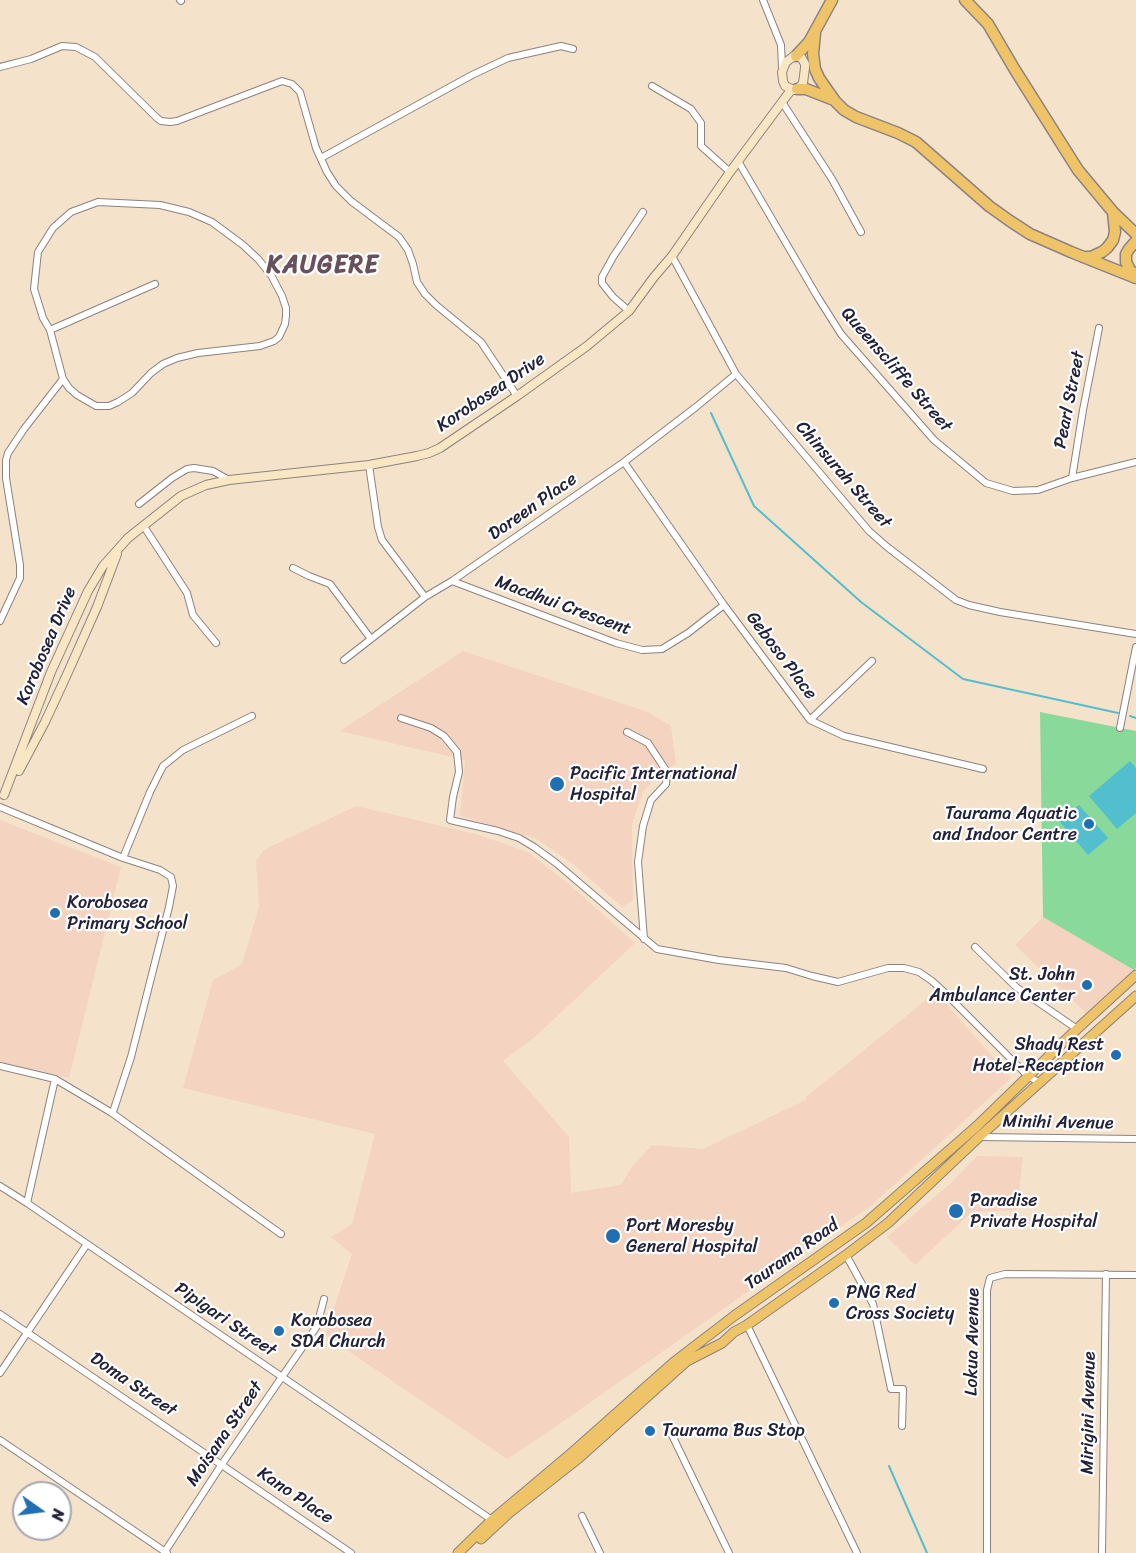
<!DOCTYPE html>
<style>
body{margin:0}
#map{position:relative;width:1136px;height:1553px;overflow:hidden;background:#f5e2ca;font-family:Sriracha,sans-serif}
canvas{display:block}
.north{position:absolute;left:12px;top:1481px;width:60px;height:60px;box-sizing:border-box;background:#fff;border:2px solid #a7a7b1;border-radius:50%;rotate:104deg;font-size:16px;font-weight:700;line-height:24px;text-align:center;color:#22223b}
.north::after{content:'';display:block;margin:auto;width:21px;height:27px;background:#1f6fb2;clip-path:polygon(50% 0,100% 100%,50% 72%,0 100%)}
</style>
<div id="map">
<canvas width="1136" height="1553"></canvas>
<div class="north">N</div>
</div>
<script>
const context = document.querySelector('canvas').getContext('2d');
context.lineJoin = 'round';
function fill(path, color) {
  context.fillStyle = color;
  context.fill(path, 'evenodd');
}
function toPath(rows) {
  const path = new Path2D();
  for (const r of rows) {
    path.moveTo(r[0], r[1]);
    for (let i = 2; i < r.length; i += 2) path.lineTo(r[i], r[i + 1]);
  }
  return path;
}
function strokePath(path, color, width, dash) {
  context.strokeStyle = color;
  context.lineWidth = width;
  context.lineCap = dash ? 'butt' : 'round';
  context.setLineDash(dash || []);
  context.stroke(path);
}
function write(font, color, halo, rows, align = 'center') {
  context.font = font + ' Sriracha,sans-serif';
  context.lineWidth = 4.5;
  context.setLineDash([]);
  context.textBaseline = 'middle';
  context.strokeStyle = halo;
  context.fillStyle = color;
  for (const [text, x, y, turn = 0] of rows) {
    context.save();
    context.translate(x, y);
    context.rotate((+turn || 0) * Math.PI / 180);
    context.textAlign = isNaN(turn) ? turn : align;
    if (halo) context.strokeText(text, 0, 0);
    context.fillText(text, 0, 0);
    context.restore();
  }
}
fill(toPath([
 [463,651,648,712,671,726,676,764,657,776,643,792,632,824,633,900,622,907,572,863,535,838,460,816,465,760,340,731],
 [356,806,476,834,528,852,571,886,635,943,536,1036,503,1061,569,1137,571,1193,621,1185,631,1168,652,1145,703,1149,806,1100,806,1097,936,992,1011,1078,873,1204,545,1434,507,1459,325,1335,352,1254,331,1237,352,1224,375,1134,183,1088,213,980,242,964,259,907,256,861,264,850],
 [0,820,121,867,69,1078,0,1062],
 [1043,917,1134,970,1086,1013,1015,945],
 [977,1156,1023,1157,1017,1210,972,1212,915,1265,887,1237,950,1184]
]), '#f4d3c1');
fill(toPath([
 [1040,712,1136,731,1136,968,1134,970,1043,917]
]), '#89da9a');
fill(toPath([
 [1130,761,1136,768,1136,813,1117,829,1089,796],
 [1079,805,1108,838,1088,855,1060,822]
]), '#53bece');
strokePath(toPath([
 [711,413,754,506,861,602,963,679,1118,713],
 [1130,716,1136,718],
 [889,1466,927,1553]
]), '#53bece', 2);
const minor = toPath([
 [180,0,181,1],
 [763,0,781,45,782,68],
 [0,67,31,59,62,46,76,47,95,57,157,118,161,121,170,122,177,121,282,81,292,84,300,92,316,148,327,172,336,186,351,201,399,237,408,250,413,264,417,282,425,294,436,305,481,342,517,396],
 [652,86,691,109,701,123,701,146,730,172],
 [782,102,832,179,861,232],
 [321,158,472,75,508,58,561,46,573,49],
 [738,161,817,296,841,334,934,440,986,483,1013,491,1038,490,1072,478,1136,462],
 [98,202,160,205,189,212,212,222,243,245,258,259,271,275,282,296,286,308,286,316,285,324,279,337,274,341,260,346,198,353,177,358,163,364,151,373,132,393,118,402,109,406,96,406,77,395,69,388,63,379,50,330,43,318,34,289,38,252,53,228,71,212,98,202],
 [672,256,736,374,869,531,886,546,956,600,969,605,1000,612,1136,634],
 [629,311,613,297,602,283,602,277,613,257,643,212],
 [50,330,155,284],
 [624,462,724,605,810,720,844,736,983,769],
 [369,465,378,527,382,540,425,597],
 [1072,478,1083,410,1099,328],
 [139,504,172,478,187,469,194,468,213,471,229,480],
 [143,525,187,593,193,615,216,643],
 [293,568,309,576,330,584,371,639],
 [452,581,616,643,642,650,662,649,688,633,724,605],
 [0,621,20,578,20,565,6,478,6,460,8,453,24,429,63,379],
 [344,660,425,597,452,581,624,462,696,407,736,374],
 [401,718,431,728,444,736,457,752,459,772,453,797,450,820,498,831,519,838,534,847,556,863,657,949,719,960,786,968,812,976,838,982,888,968,904,968,919,972,932,981,943,991,1028,1076,1040,1083],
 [810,720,872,661],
 [1120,728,1136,647],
 [627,732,648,743,667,772,666,784,651,800,643,826,638,862,644,939],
 [0,807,123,858,150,792,163,766,183,750,252,716],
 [975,947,1016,987,1077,1029],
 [0,1066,55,1079,27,1203],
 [55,1079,112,1113,114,1109,131,1057,169,907,173,886,171,877,160,870,123,858],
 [112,1113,281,1234],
 [980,1137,1136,1139],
 [0,1186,27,1203,492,1520],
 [846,1255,873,1304,891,1389,903,1389,902,1426],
 [0,1314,351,1553],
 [747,1325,857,1553],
 [0,1373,87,1244],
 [670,1431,729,1553],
 [0,1440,167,1553],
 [582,1516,600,1553],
 [164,1553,222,1464,317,1326,324,1299],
 [987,1553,987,1290,990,1278,1005,1274,1136,1275],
 [1102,1553,1106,1274]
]);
const secondary = toPath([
 [794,56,801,57,805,64,805,68,803,83,799,88,794,90,785,86,783,81,782,72,786,62,794,56],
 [19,771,45,722,69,670,97,607,117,554],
 [4,795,51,672,88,591,103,566,128,538,181,496,206,485,229,480,369,465,417,456,429,453,440,448,517,396,587,346,629,311,654,277,672,256,730,172,791,90]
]);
const primary = toPath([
 [481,1539,509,1513,579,1458,687,1361,722,1343,734,1332,747,1325,846,1255,888,1223,979,1137,1136,996],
 [458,1553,492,1520,567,1457,674,1362,734,1316,866,1223,976,1127,1077,1029,1136,975]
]);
const trunk = toPath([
 [965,0,988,24,1015,70,1078,170,1113,212,1136,234],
 [815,33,813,54,815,69,819,78,835,101,844,110,856,117,898,133,916,142,989,206,1010,221,1030,234,1071,252,1136,278],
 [796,56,809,42,832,0],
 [797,89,806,89,834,100],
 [1136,241,1129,249,1126,254,1126,262,1130,270,1136,275],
 [1083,257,1091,257,1102,252,1107,248,1113,240,1115,232,1113,212]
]);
strokePath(minor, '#8c8282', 8);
strokePath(secondary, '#8c8282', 10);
strokePath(primary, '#8c8282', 11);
strokePath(trunk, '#8c8282', 13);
strokePath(minor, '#fff', 6);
strokePath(secondary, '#f9e7c3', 8);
strokePath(primary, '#efc469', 9);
strokePath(trunk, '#efc469', 10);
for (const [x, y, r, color] of [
 [557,784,8,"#1f6fb2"],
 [1089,824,6,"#1f6fb2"],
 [55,913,6,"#1f6fb2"],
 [1087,985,6,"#1f6fb2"],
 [1116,1055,6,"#1f6fb2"],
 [956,1211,8,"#1f6fb2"],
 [613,1236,8,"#1f6fb2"],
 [834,1303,6,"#1f6fb2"],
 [279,1331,6,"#1f6fb2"],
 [650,1431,6,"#1f6fb2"]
]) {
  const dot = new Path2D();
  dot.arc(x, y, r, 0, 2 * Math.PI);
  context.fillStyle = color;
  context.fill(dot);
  strokePath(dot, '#fff', 2);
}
write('18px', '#22223b', '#fff', [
 ["Queenscliffe Street",896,370,49],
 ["Korobosea Drive",491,393,-34],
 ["Pearl Street",1070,400,-79],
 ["Chinsurah Street",843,475,49],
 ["Doreen Place",533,507,-35],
 ["Macdhui Crescent",563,606,20],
 ["Korobosea Drive",47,646,-67],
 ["Geboso Place",781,656,53],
 ["Minihi Avenue",1058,1123,1],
 ["Taurama Road",792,1255,-35],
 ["Pipigari Street",225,1320,34],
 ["Lokua Avenue",973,1342,-89],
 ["Doma Street",133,1385,34],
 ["Mirigini Avenue",1089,1413,-89],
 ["Moisana Street",225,1434,-56],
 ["Kano Place",295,1496,34]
]);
write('18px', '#22223b', '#fff', [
 ["Pacific International",570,774],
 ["Hospital",570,795],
 ["Taurama Aquatic",1077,814,"right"],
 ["and Indoor Centre",1077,835,"right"],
 ["Korobosea",67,903],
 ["Primary School",67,924],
 ["St. John",1075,975,"right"],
 ["Ambulance Center",1075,996,"right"],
 ["Shady Rest",1104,1045,"right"],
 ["Hotel-Reception",1104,1066,"right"],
 ["Paradise",970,1201],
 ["Private Hospital",970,1222],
 ["Port Moresby",626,1226],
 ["General Hospital",626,1247],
 ["PNG Red",846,1293],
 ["Cross Society",846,1314],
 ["Korobosea",291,1321],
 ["SDA Church",291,1342],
 ["Taurama Bus Stop",662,1431]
], 'left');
context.letterSpacing = '1.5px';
write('bold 24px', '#68515c', '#fff', [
 ["KAUGERE",323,266]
]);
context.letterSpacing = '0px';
</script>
